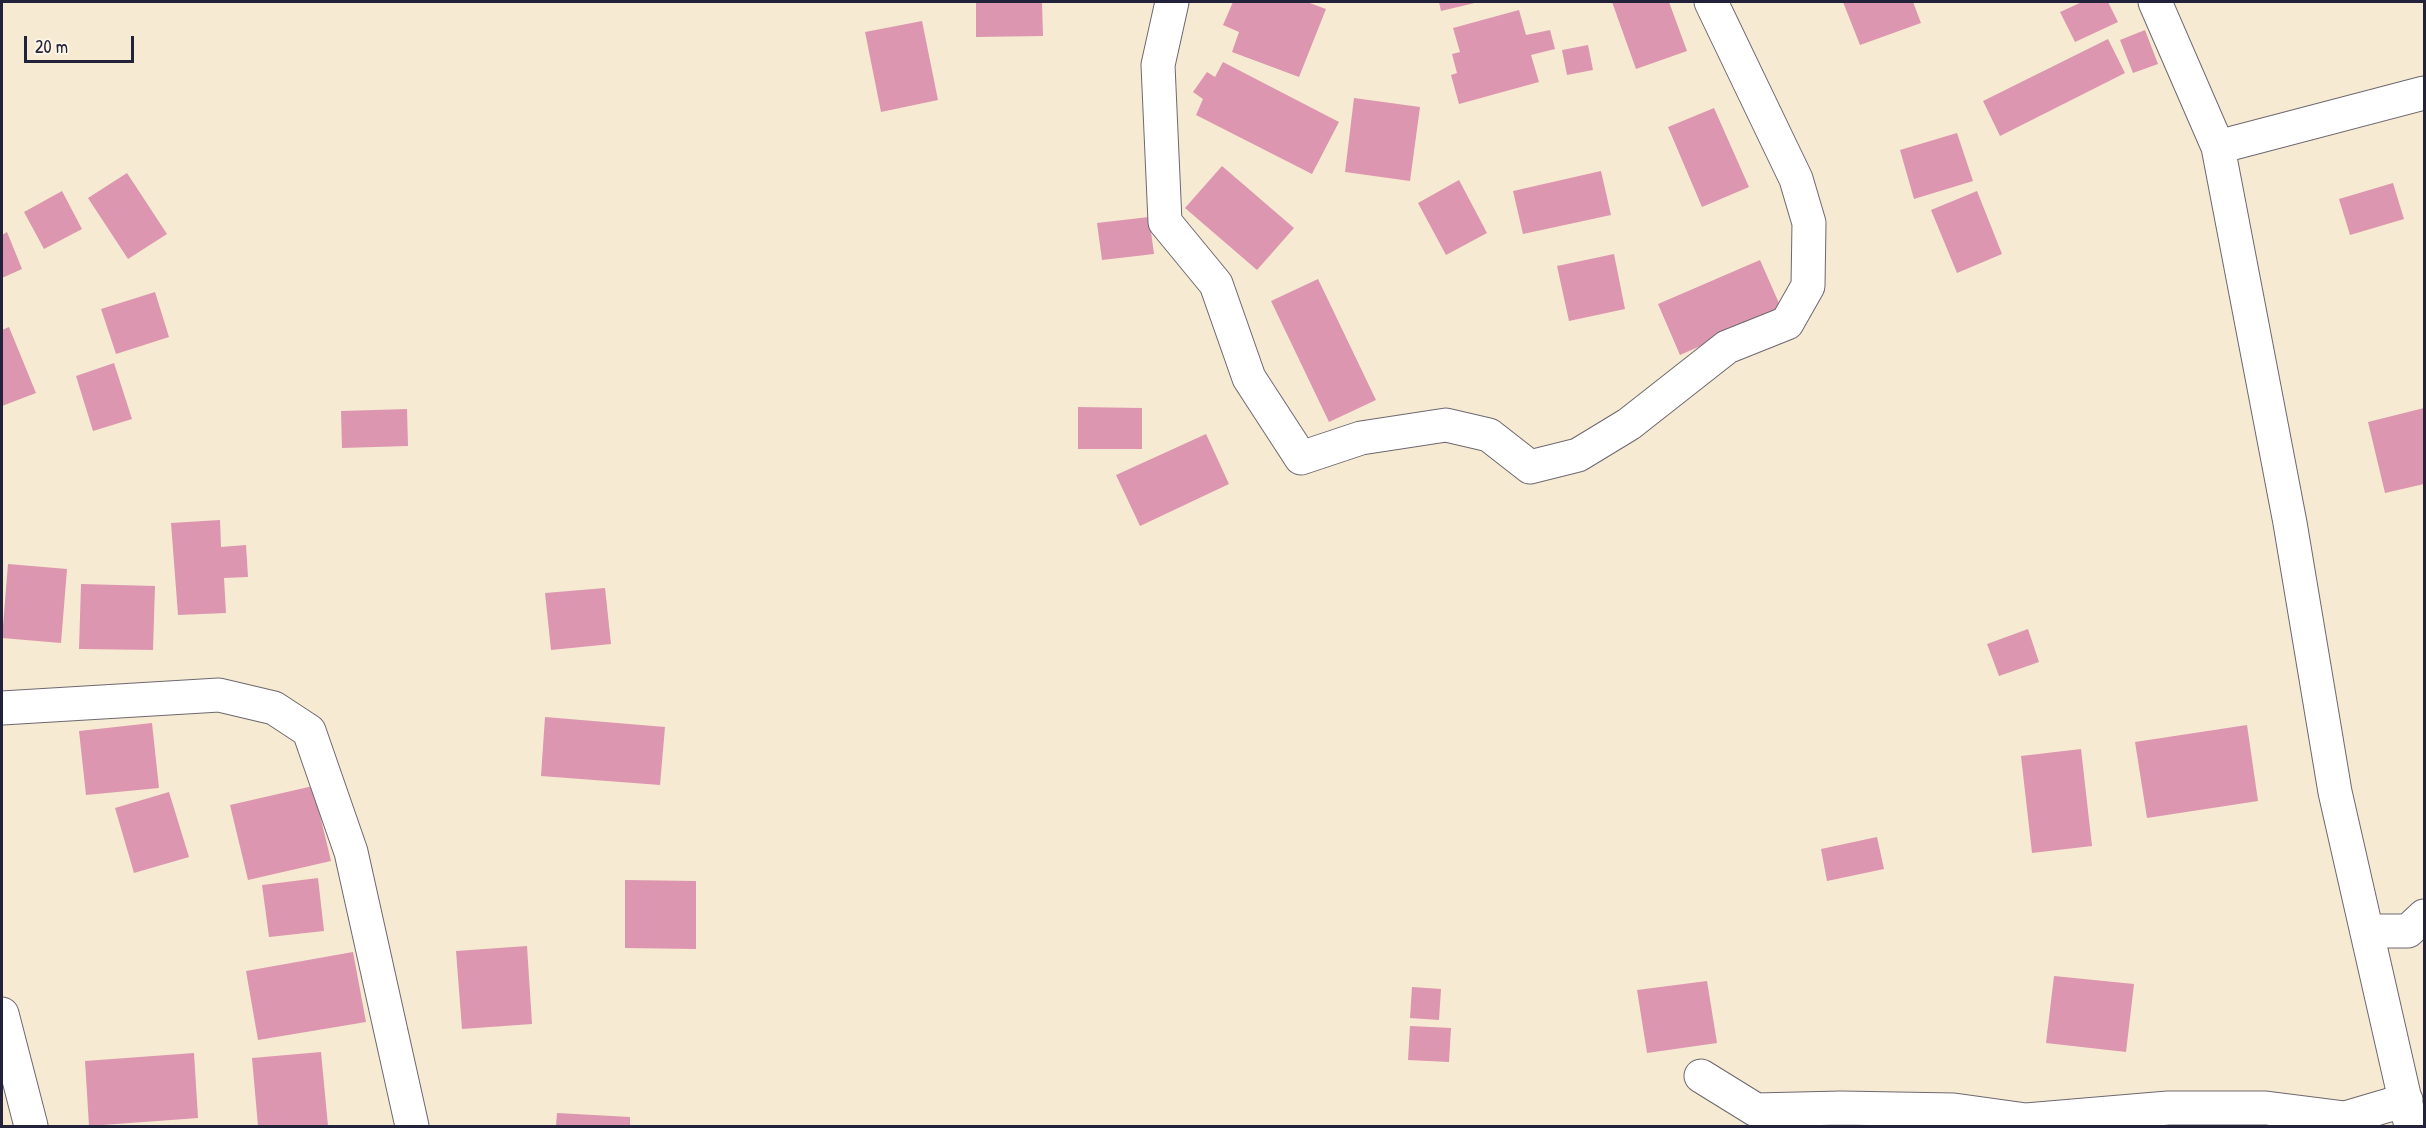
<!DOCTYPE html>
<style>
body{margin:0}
#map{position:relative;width:2426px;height:1128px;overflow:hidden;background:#f7ead2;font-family:"Patrick Hand",sans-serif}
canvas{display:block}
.frame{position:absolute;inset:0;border:3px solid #22223b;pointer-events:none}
.scale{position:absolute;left:24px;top:36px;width:110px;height:27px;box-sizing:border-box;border:3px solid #22223b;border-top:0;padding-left:8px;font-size:18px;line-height:21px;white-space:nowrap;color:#22223b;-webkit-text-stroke:4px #fcf5e5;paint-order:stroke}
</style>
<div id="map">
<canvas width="2426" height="1128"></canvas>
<div class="frame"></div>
<div class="scale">20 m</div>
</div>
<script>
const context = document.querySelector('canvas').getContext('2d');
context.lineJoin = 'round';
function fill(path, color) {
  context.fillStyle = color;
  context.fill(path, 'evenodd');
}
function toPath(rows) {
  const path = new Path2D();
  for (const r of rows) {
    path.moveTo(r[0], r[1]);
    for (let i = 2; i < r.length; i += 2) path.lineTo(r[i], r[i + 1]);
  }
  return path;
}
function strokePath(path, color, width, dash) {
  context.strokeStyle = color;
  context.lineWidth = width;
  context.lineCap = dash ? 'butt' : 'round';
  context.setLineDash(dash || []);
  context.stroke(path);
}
fill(toPath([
 [976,2,1042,2,1043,36,976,37],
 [1233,2,1307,2,1326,9,1299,77,1232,52,1239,32,1223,25],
 [1439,2,1479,2,1441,11],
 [1612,2,1669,2,1687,51,1636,69],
 [1843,2,1913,2,1921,23,1860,45],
 [2082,2,2108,2,2118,22,2075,42,2060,12],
 [1519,10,1526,35,1550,30,1555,49,1531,55,1539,82,1459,104,1451,75,1457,73,1452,54,1460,52,1453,28],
 [922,21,938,100,881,112,865,32],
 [2145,30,2158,64,2133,73,2120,40],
 [2108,39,2125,73,2000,136,1983,101],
 [1588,45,1593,70,1567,75,1562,50],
 [1223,62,1339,122,1312,174,1196,115,1203,99,1193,92,1207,72,1215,77],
 [1354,98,1420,107,1410,181,1345,172],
 [1714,108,1749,187,1702,207,1668,127],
 [1957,133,1973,181,1914,199,1900,150],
 [1222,166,1294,228,1257,270,1185,208],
 [1601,171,1611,215,1523,234,1513,191],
 [127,173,167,234,128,259,88,198],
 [1459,180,1487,233,1446,255,1418,203],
 [2393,183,2404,219,2350,235,2339,199],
 [62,191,82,229,44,249,24,212],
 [1977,191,2002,254,1957,273,1931,210],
 [1149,217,1154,254,1102,260,1097,223],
 [7,232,22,269,2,278,2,235],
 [1614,254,1625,309,1569,321,1557,266],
 [1760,260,1782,310,1680,355,1658,304],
 [1318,279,1376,400,1329,422,1271,301],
 [155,292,169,337,116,354,101,309],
 [9,327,36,393,2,406,2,330],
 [114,363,132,419,93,431,76,376],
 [1078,407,1142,408,1142,449,1078,449],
 [2424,408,2424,484,2385,493,2368,422],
 [407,409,408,446,342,448,341,411],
 [1206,434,1229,484,1140,526,1116,475],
 [220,520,221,547,246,545,248,577,224,578,226,613,178,615,171,523],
 [8,564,67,569,61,643,2,638],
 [81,584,155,586,153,650,79,649],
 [605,588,611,644,551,650,545,593],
 [2028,629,2039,662,1999,676,1987,644],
 [545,717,665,727,660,785,541,776],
 [152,723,159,788,86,795,79,731],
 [2247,725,2258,801,2147,818,2135,742],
 [2081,749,2092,846,2032,853,2021,756],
 [313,786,331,861,248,880,230,805],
 [169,792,189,857,134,873,115,808],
 [1877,837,1884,869,1827,881,1821,849],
 [318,878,324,931,269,937,262,885],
 [625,880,696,881,696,949,625,948],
 [527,946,532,1024,462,1029,456,951],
 [353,952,366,1022,258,1040,246,971],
 [2054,976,2134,984,2126,1052,2046,1043],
 [1707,981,1717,1043,1647,1053,1637,990],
 [1412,987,1441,989,1439,1020,1410,1018],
 [1410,1026,1451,1028,1449,1062,1408,1060],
 [321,1052,328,1126,258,1126,252,1058],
 [194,1053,198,1118,89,1126,85,1061],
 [557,1113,630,1117,630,1126,556,1126]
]), '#dc96af');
const minor = toPath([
 [1172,2,1158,65,1165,222,1216,284,1249,378,1301,458,1361,438,1446,425,1489,435,1530,467,1578,455,1629,424,1727,347,1787,323,1808,286,1809,223,1796,179,1711,2],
 [2155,2,2218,147,2290,523,2335,792,2411,1126],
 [2218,147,2424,93],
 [2,708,219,695,274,708,309,731,351,852,412,1126],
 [2367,931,2408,931,2424,916],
 [2,1014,31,1126],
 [1701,1076,1756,1110,1841,1108,1954,1110,2026,1120,2168,1108,2266,1108,2345,1118,2406,1100]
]);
strokePath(minor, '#6d6870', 35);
strokePath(minor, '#fff', 33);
</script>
